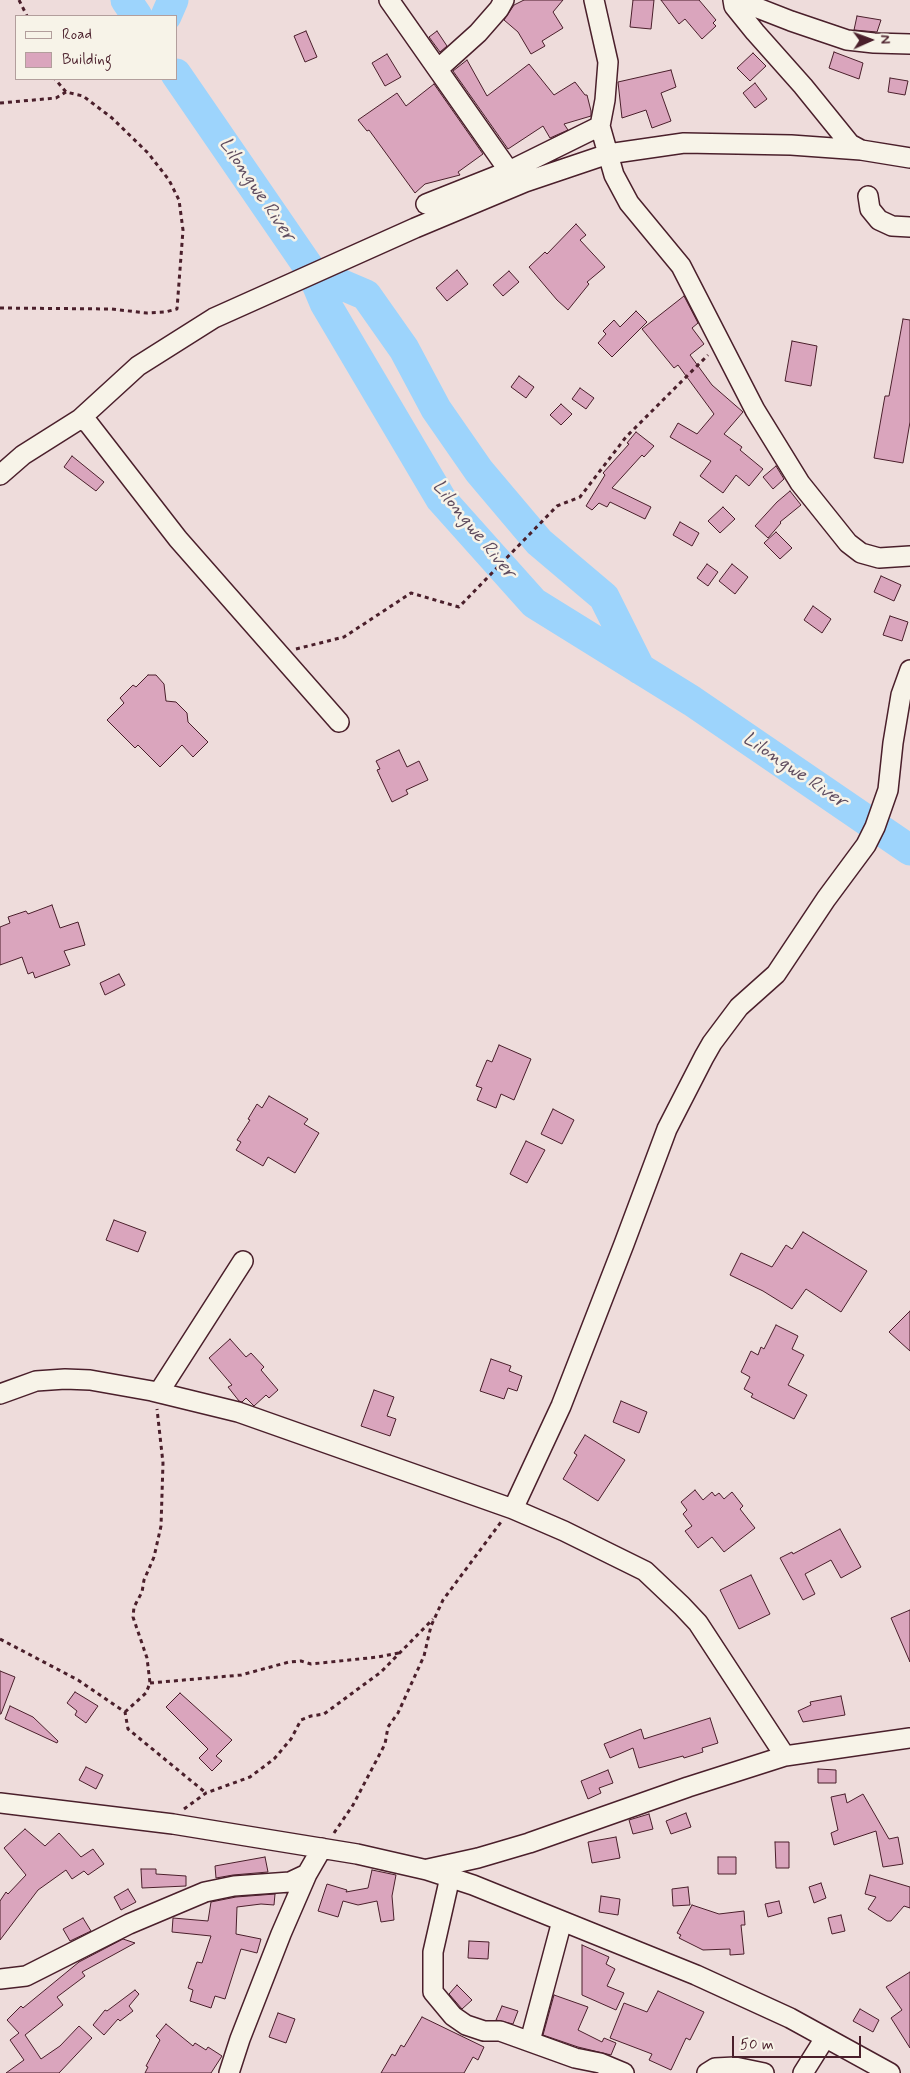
<!DOCTYPE html>
<style>
body{margin:0}
#map{position:relative;width:910px;height:2073px;overflow:hidden;background:#eedcdb;font-family:Mynerve,sans-serif}
canvas{display:block}
.legend{position:absolute;left:15px;top:15px;width:162px;height:65px;box-sizing:border-box;background:#f7f3e8;border:1px solid #b29e9c;margin:0;padding:6px 9px;list-style:none;font-size:15px;color:#4a1f2b}
.legend li{display:flex;align-items:center;gap:10px;height:25px}
.legend b{width:25px;border:1px solid #b29e9c}
.north{position:absolute;left:845px;top:15px;width:50px;height:50px;-webkit-text-stroke:4px #f7f3e8;paint-order:stroke;rotate:88deg;font-size:14px;font-weight:700;line-height:20px;text-align:center;color:#4a1f2b}
.north::after{content:'';display:block;margin:auto;width:18px;height:22px;background:#4a1f2b;clip-path:polygon(50% 0,100% 100%,50% 72%,0 100%)}
.scale{position:absolute;left:732px;top:2036px;width:129px;height:22px;box-sizing:border-box;border:2px solid #4a1f2b;border-top:0;padding-left:6px;font-size:15px;line-height:18px;white-space:nowrap;color:#4a1f2b;-webkit-text-stroke:4px #f7f3e8;paint-order:stroke}
</style>
<div id="map">
<canvas width="910" height="2073"></canvas>
<ul class="legend">
<li><b style="height:6px;background:#f7f3e8"></b>Road</li>
<li><b style="height:14px;background:#daa5bd"></b>Building</li>
</ul>
<div class="north">N</div>
<div class="scale">50 m</div>
</div>
<script>
const context = document.querySelector('canvas').getContext('2d');
context.lineJoin = 'round';
function toPath(rows) {
  const path = new Path2D();
  for (const r of rows) {
    path.moveTo(r[0], r[1]);
    for (let i = 2; i < r.length; i += 2) path.lineTo(r[i], r[i + 1]);
  }
  return path;
}
function strokePath(path, color, width, dash) {
  context.strokeStyle = color;
  context.lineWidth = width;
  context.lineCap = dash ? 'butt' : 'round';
  context.setLineDash(dash || []);
  context.stroke(path);
}
function fill(path, color) {
  context.fillStyle = color;
  context.fill(path, 'evenodd');
}
function write(font, color, halo, rows, align = 'center') {
  context.font = font + ' Mynerve,sans-serif';
  context.lineWidth = 5;
  context.setLineDash([]);
  context.textBaseline = 'middle';
  context.strokeStyle = halo;
  context.fillStyle = color;
  for (const [text, x, y, turn = 0] of rows) {
    context.save();
    context.translate(x, y);
    context.rotate((+turn || 0) * Math.PI / 180);
    context.textAlign = isNaN(turn) ? turn : align;
    if (halo) context.strokeText(text, 0, 0);
    context.fillText(text, 0, 0);
    context.restore();
  }
}
strokePath(toPath([
 [126,0,137,16],
 [166,16,173,0],
 [176,74,312,272,325,303,441,499,534,603,692,701,910,850],
 [312,272,366,295,404,349,436,409,479,471,539,542,604,597,640,669]
]), '#9dd4fc', 31);
const building = toPath([
 [524,0,563,0,553,12,563,28,542,41,545,46,531,54,518,32,504,20,514,5,524,0],
 [633,0,654,0,651,29,630,27,633,0],
 [661,0,699,0,716,20,713,23,716,26,702,39,685,19,679,24,661,0],
 [857,16,881,20,877,32,854,30,857,16],
 [306,31,317,57,305,62,294,36,306,31],
 [437,31,447,46,440,52,429,37,437,31],
 [834,52,863,63,859,79,829,68,834,52],
 [753,53,766,66,750,81,737,68,753,53],
 [387,54,401,77,385,86,372,63,387,54],
 [467,60,487,96,529,64,554,95,575,82,585,95,587,95,591,111,591,116,564,124,568,130,550,138,543,126,508,149,453,71,467,60],
 [671,70,676,87,661,93,671,121,652,128,646,110,622,118,618,82,671,70],
 [890,78,908,81,905,95,888,92,890,78],
 [755,83,767,99,755,108,743,93,755,83],
 [434,84,483,154,458,172,460,175,425,184,415,193,369,130,367,131,358,120,397,93,406,106,434,84],
 [576,224,586,235,580,240,605,267,587,282,589,284,568,310,557,300,529,267,545,252,547,254,576,224],
 [457,270,468,284,447,301,436,288,457,270],
 [509,271,519,282,503,296,493,285,509,271],
 [684,296,698,323,692,328,704,344,690,355,712,385,743,412,724,434,742,447,740,450,763,469,749,486,736,475,723,493,700,476,711,461,670,437,678,423,697,434,714,414,678,365,674,368,642,329,684,296],
 [636,311,647,322,612,357,598,343,606,334,603,331,614,320,620,327,636,311],
 [903,319,910,320,910,422,903,463,874,458,885,396,889,396,903,319],
 [792,341,817,346,811,386,785,381,792,341],
 [519,376,534,387,526,398,511,387,519,376],
 [580,388,594,398,586,409,572,399,580,388],
 [561,404,572,414,561,425,550,415,561,404],
 [636,432,654,446,644,457,642,455,612,488,651,507,645,519,610,502,607,507,599,503,592,510,586,506,605,475,603,473,629,444,627,443,636,432],
 [72,456,104,482,96,491,64,467,72,456],
 [776,466,784,479,773,489,763,477,776,466],
 [790,491,801,505,780,522,781,523,768,538,755,526,777,502,790,491],
 [723,507,735,519,720,533,708,521,723,507],
 [680,522,699,533,692,546,673,535,680,522],
 [776,532,792,548,780,559,764,543,776,532],
 [707,564,718,572,708,586,697,578,707,564],
 [732,564,748,577,735,594,719,581,732,564],
 [881,576,901,585,894,601,874,592,881,576],
 [813,606,831,619,822,633,804,620,813,606],
 [890,616,908,622,902,641,883,635,890,616],
 [148,675,156,675,164,684,166,701,176,702,187,713,188,722,208,742,193,757,182,745,160,767,138,745,135,748,107,720,124,703,120,698,133,685,136,687,148,675],
 [399,750,407,767,419,761,428,780,406,790,408,794,392,802,377,770,380,769,376,761,399,750],
 [52,905,60,928,78,922,85,945,64,951,70,965,35,978,33,972,28,974,22,957,0,965,0,927,10,923,8,917,26,911,28,914,52,905],
 [119,974,125,985,105,995,100,983,119,974],
 [499,1045,531,1059,514,1100,501,1094,496,1108,477,1100,482,1088,476,1086,487,1060,492,1062,499,1045],
 [269,1096,308,1119,304,1124,319,1133,295,1173,268,1157,263,1166,236,1150,241,1142,237,1140,250,1120,248,1119,257,1104,262,1108,269,1096],
 [553,1109,574,1120,562,1144,541,1134,553,1109],
 [526,1141,545,1150,527,1183,510,1174,526,1141],
 [114,1220,146,1232,138,1252,106,1240,114,1220],
 [803,1232,867,1271,841,1312,806,1289,792,1309,763,1291,730,1275,741,1253,772,1267,786,1245,792,1249,803,1232],
 [910,1311,910,1351,889,1332,910,1311],
 [776,1325,798,1336,792,1349,804,1355,788,1385,807,1395,794,1419,751,1397,753,1394,744,1389,750,1377,741,1372,751,1351,758,1355,761,1347,764,1349,776,1325],
 [230,1339,246,1357,251,1353,264,1367,261,1370,278,1390,269,1398,266,1395,254,1406,246,1398,242,1402,239,1401,228,1387,232,1385,209,1358,230,1339],
 [491,1359,511,1366,509,1371,522,1376,517,1391,508,1388,504,1399,480,1391,491,1359],
 [374,1390,394,1397,387,1416,396,1419,390,1436,361,1426,374,1390],
 [621,1401,647,1412,639,1433,613,1422,621,1401],
 [585,1435,625,1460,598,1501,563,1479,577,1455,574,1453,585,1435],
 [695,1490,703,1500,712,1492,715,1496,719,1493,724,1499,732,1492,743,1506,740,1509,755,1528,724,1552,712,1537,698,1548,685,1531,692,1526,683,1514,687,1510,681,1502,695,1490],
 [840,1529,861,1567,841,1578,831,1560,805,1574,815,1594,803,1600,780,1558,792,1552,793,1554,840,1529],
 [751,1575,770,1614,739,1629,720,1590,751,1575],
 [910,1610,910,1662,891,1618,910,1610],
 [0,1671,15,1677,1,1714,0,1714,0,1671],
 [75,1692,98,1706,86,1723,75,1715,77,1711,67,1703,75,1692],
 [180,1693,232,1740,216,1756,222,1761,212,1771,199,1758,208,1749,166,1707,180,1693],
 [841,1696,845,1715,803,1722,798,1711,811,1705,810,1702,841,1696],
 [10,1706,33,1717,58,1741,57,1743,5,1719,10,1706],
 [710,1718,718,1743,702,1748,703,1752,684,1758,683,1756,639,1768,633,1748,610,1758,604,1744,641,1729,644,1739,710,1718],
 [86,1767,103,1775,96,1789,79,1780,86,1767],
 [818,1769,836,1770,836,1783,818,1783,818,1769],
 [608,1770,613,1783,599,1788,601,1793,588,1799,581,1781,608,1770],
 [845,1794,847,1803,863,1794,889,1839,898,1837,903,1864,883,1867,876,1831,834,1845,831,1833,838,1830,831,1797,845,1794],
 [686,1813,691,1827,671,1834,666,1821,686,1813],
 [649,1814,653,1829,633,1834,629,1820,649,1814],
 [25,1829,45,1846,59,1833,81,1857,93,1849,104,1864,88,1875,84,1871,72,1879,66,1870,38,1890,0,1940,0,1901,6,1892,8,1894,26,1875,4,1848,25,1829],
 [616,1837,620,1858,592,1863,588,1842,616,1837],
 [775,1842,789,1842,789,1868,776,1868,775,1842],
 [265,1857,268,1872,233,1875,216,1878,215,1866,265,1857],
 [718,1857,736,1857,736,1874,718,1874,718,1857],
 [141,1869,156,1869,156,1874,186,1876,186,1886,142,1888,141,1869],
 [372,1870,396,1875,392,1896,394,1920,381,1922,377,1901,358,1905,343,1901,338,1917,318,1911,327,1884,347,1890,346,1892,368,1888,372,1870],
 [870,1875,910,1887,910,1908,904,1906,891,1921,887,1921,868,1909,876,1897,865,1894,870,1875],
 [821,1883,826,1898,814,1903,809,1887,821,1883],
 [688,1887,690,1905,673,1906,672,1889,688,1887],
 [128,1889,136,1902,121,1910,114,1897,128,1889],
 [275,1894,274,1905,261,1904,237,1907,236,1934,261,1939,257,1953,241,1949,225,1999,215,1996,211,2008,190,2001,193,1990,188,1988,197,1962,202,1963,211,1936,172,1932,173,1918,208,1921,211,1902,236,1897,275,1894],
 [601,1896,620,1899,618,1915,599,1912,601,1896],
 [779,1901,782,1913,768,1917,765,1904,779,1901],
 [692,1905,719,1914,744,1911,745,1925,741,1925,744,1954,730,1955,730,1949,703,1950,679,1938,681,1935,677,1933,692,1905],
 [841,1915,845,1931,832,1934,828,1918,841,1915],
 [83,1918,91,1931,70,1941,63,1929,83,1918],
 [123,1939,135,1943,82,1972,85,1976,57,1997,63,2005,25,2035,41,2059,60,2046,79,2026,92,2038,59,2073,6,2073,24,2060,10,2040,19,2033,7,2020,21,2006,23,2008,79,1962,123,1939],
 [469,1941,489,1942,488,1959,468,1958,469,1941],
 [582,1945,609,1957,606,1964,615,1969,607,1986,624,1993,616,2010,582,1995,582,1945],
 [910,1972,910,2048,891,2018,902,2010,886,1987,910,1972],
 [457,1985,472,2000,462,2009,449,1994,457,1985],
 [135,1990,139,1994,129,2006,133,2011,120,2021,118,2019,104,2035,93,2025,105,2010,107,2011,135,1990],
 [658,1991,704,2012,690,2040,686,2038,671,2070,649,2060,652,2054,610,2038,624,2003,647,2012,658,1991],
 [554,1995,588,2007,578,2030,602,2042,604,2038,616,2043,611,2055,578,2047,543,2035,554,1995],
 [502,2006,518,2011,513,2024,496,2020,502,2006],
 [860,2009,879,2020,873,2032,853,2021,860,2009],
 [278,2013,295,2019,286,2043,269,2037,278,2013],
 [422,2017,484,2047,478,2060,473,2057,464,2073,381,2073,392,2054,395,2056,401,2045,404,2047,422,2017],
 [166,2024,193,2046,195,2043,206,2050,208,2047,222,2056,211,2073,145,2073,148,2067,146,2066,160,2040,156,2036,166,2024]
]);
fill(building, '#daa5bd');
strokePath(building, '#4a1f2b', 1);
const minor = toPath([
 [389,0,509,171],
 [594,0,608,62,605,100,600,126,614,175,629,203,681,266,755,410,800,483,848,543,861,553,879,558,910,556],
 [733,0,734,6,755,32,803,86,850,144,861,150],
 [737,0,791,21,847,40,874,43,910,44],
 [438,69,478,33,499,9,504,0],
 [868,196,870,209,879,220,892,226,910,227],
 [426,204,509,171,600,126],
 [80,419,138,366,214,318,415,228,525,182,608,154,684,143,791,145,861,150,910,158],
 [0,475,23,455,80,419,88,423,178,539,339,722],
 [159,1392,243,1261],
 [0,1394,36,1381,65,1379,90,1380,152,1391,238,1412,513,1509,564,1531,645,1571,682,1606,698,1623,785,1756],
 [513,1509,561,1406,624,1244,667,1129,704,1057,712,1043,739,1007,776,974,826,899,866,845,875,827,888,790,893,743,901,695,910,670],
 [0,1803,173,1824,357,1854,427,1870,473,1885,696,1975,790,2018,890,2073],
 [428,1869,478,1858,529,1843,688,1787,785,1756,910,1738],
 [450,1877,433,1952,433,1992,453,2016,466,2025,484,2031,500,2031,575,2058,600,2063,624,2073],
 [0,1979,26,1976,129,1924,205,1892,234,1886,290,1882,307,1874],
 [530,2041,562,1921],
 [229,2073,240,2039,281,1934,307,1874,322,1848],
 [707,2073,715,2068,735,2067,764,2073],
 [803,2073,825,2038]
]);
strokePath(minor, '#4a1f2b', 22);
strokePath(toPath([
 [19,0,27,16],
 [0,103,56,98,66,92],
 [0,308,111,309,147,313,165,312,177,309,183,230,179,200,169,180,148,153,112,118,83,96,66,92,55,79],
 [296,649,344,637,411,593,459,607,557,506,580,497,626,437,708,355],
 [0,1639,78,1680,125,1712,128,1729,206,1793],
 [150,1683,241,1675,289,1662,301,1661,311,1664,378,1657,399,1653],
 [125,1712,146,1693,150,1683,147,1658,133,1617,134,1607,142,1592,144,1580,154,1557,161,1526,163,1463,157,1409],
 [184,1809,206,1793,250,1777,274,1759,291,1739,301,1720,311,1716,324,1714,381,1672,433,1619],
 [334,1833,353,1805,385,1744,388,1727,398,1713,424,1656,431,1626,443,1600,501,1522]
]), '#4a1f2b', 3, [4, 4]);
strokePath(minor, '#f7f3e8', 19);
write('italic 19px', '#5f4c5f', '#f7f3e8', [
 ["Lilongwe River",256,190,56],
 ["Lilongwe River",473,530,51],
 ["Lilongwe River",794,771,34]
]);
</script>
